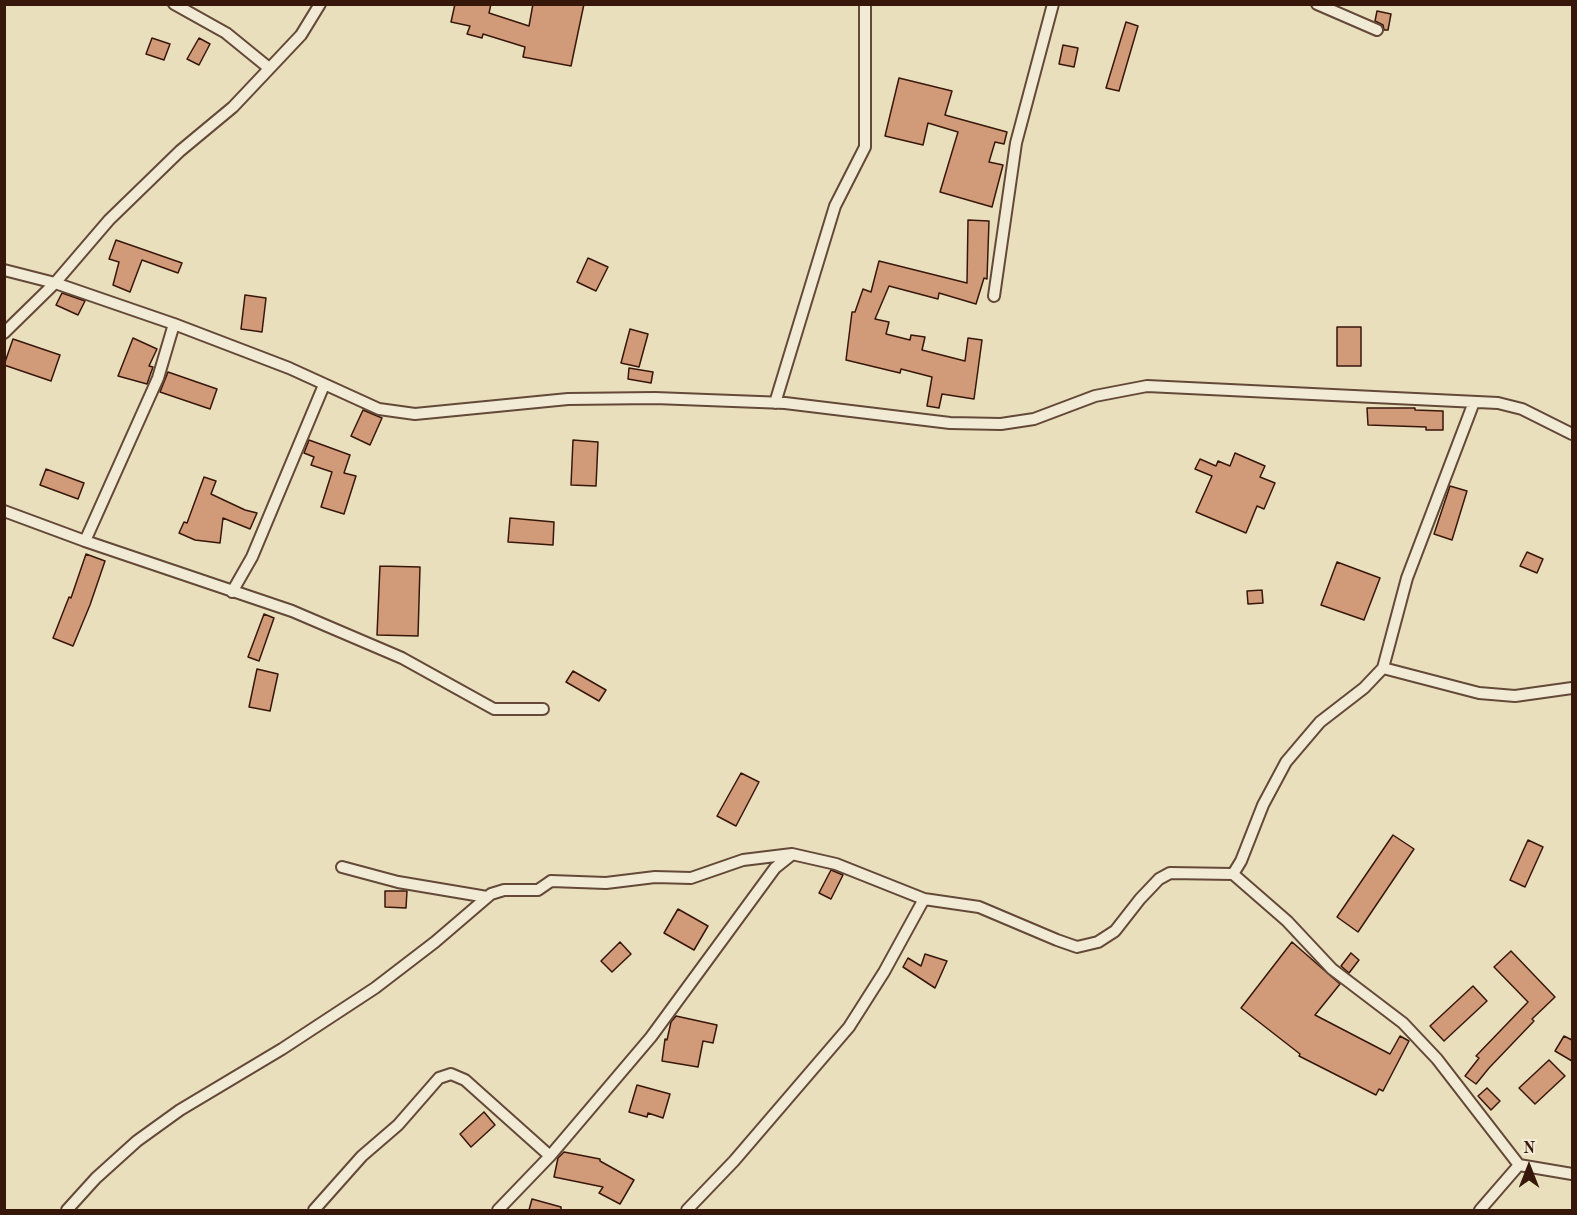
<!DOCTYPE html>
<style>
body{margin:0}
#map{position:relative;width:1577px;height:1215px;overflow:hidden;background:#e9dfbd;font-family:"Old Standard TT",serif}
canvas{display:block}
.frame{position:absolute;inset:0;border:6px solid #38170b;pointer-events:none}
.north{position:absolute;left:1499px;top:1137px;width:60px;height:60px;-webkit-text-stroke:4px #f1ead4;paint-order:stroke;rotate:0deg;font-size:16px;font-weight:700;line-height:24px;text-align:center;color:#38170b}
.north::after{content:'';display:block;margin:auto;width:21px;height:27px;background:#38170b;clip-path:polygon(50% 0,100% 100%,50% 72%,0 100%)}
</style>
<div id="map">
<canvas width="1577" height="1215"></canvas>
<div class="frame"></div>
<div class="north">N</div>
</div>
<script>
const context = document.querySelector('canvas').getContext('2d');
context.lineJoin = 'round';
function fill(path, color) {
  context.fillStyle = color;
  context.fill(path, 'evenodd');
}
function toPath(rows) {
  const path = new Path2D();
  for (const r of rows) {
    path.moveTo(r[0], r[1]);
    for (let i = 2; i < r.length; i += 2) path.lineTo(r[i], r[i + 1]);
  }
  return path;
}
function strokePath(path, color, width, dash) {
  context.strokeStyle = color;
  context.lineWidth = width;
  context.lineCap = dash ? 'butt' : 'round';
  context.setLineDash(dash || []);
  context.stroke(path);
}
const building = toPath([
 [455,4,491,4,489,13,529,26,533,4,584,4,571,66,523,57,525,47,483,34,482,38,467,34,470,26,451,22,455,4],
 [1377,11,1391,14,1388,30,1384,30,1383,25,1375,21,1377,11],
 [1126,22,1138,26,1119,91,1106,88,1126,22],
 [152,38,170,44,164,60,146,54,152,38],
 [199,38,210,44,199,65,187,59,199,38],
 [1063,45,1078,48,1074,67,1059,64,1063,45],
 [899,78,952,91,945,115,1007,132,1004,144,995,142,989,162,1003,165,992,207,940,192,958,132,928,123,923,145,885,136,899,78],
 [968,220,989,221,987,279,984,278,976,304,939,293,938,299,889,286,875,319,889,322,886,334,910,340,911,335,925,337,922,350,965,361,968,338,982,340,974,399,942,394,939,408,927,406,932,377,901,369,900,373,846,360,852,312,855,312,863,289,871,292,879,261,967,283,968,220],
 [116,240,182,263,178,273,142,260,130,292,113,285,119,262,109,259,116,240],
 [588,258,608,267,596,291,577,282,588,258],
 [62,293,85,301,78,315,56,305,62,293],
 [245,295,266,298,262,332,241,329,245,295],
 [1337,327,1361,327,1361,366,1337,366,1337,327],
 [630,329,648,334,639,367,621,363,630,329],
 [133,338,157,349,149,366,153,367,147,384,118,376,133,338],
 [13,339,60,355,51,381,4,365,13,339],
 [629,368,653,372,651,383,628,379,629,368],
 [168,372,217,389,210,409,160,392,168,372],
 [1367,408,1415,408,1415,410,1443,411,1443,430,1426,430,1426,427,1368,425,1367,408],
 [363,410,382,418,370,445,351,436,363,410],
 [309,440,350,455,344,473,356,476,344,514,321,507,332,472,311,465,314,457,304,453,309,440],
 [573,440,598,442,596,486,571,485,573,440],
 [1235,453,1265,466,1260,477,1275,483,1264,509,1257,506,1246,533,1196,512,1212,476,1195,469,1200,459,1216,466,1218,461,1230,466,1235,453],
 [46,469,84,483,78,499,40,485,46,469],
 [204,477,216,481,211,494,245,510,257,513,250,529,223,518,220,543,195,540,179,533,184,522,187,523,204,477],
 [1450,486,1467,491,1452,540,1434,534,1450,486],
 [510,518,554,522,553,545,508,542,510,518],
 [1527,552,1543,559,1537,573,1520,566,1527,552],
 [86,554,105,561,90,605,73,646,53,638,69,597,71,598,86,554],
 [1337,562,1380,578,1364,620,1321,605,1337,562],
 [380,566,420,567,418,636,377,635,380,566],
 [1262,590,1263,603,1248,604,1247,591,1262,590],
 [264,614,274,618,259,661,248,657,264,614],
 [257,669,278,674,270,711,249,707,257,669],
 [573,671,606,690,599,701,566,682,573,671],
 [741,773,759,782,736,826,717,816,741,773],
 [1393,835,1414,849,1358,932,1337,917,1393,835],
 [1528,840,1543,847,1525,887,1510,880,1528,840],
 [831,870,843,875,831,899,819,893,831,870],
 [385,891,407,891,406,908,385,907,385,891],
 [678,909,708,926,694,950,664,933,678,909],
 [620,942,631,954,612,972,601,961,620,942],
 [1292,942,1340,984,1315,1015,1390,1054,1400,1036,1409,1041,1383,1091,1379,1089,1376,1095,1299,1056,1300,1054,1241,1008,1292,942],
 [1511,951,1555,997,1532,1019,1534,1021,1489,1068,1476,1084,1465,1076,1479,1058,1476,1056,1528,1002,1494,967,1511,951],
 [1351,953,1359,960,1349,973,1341,966,1351,953],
 [925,954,947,961,935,988,903,967,908,958,921,966,925,954],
 [1473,986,1487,1001,1444,1041,1430,1026,1473,986],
 [676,1016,717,1025,713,1043,703,1041,698,1067,662,1061,665,1039,667,1040,671,1022,676,1016],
 [1564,1036,1572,1040,1572,1061,1555,1051,1564,1036],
 [1549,1060,1565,1076,1535,1104,1519,1088,1549,1060],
 [637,1085,670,1094,663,1118,648,1113,647,1117,629,1112,637,1085],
 [1487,1088,1500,1101,1491,1110,1478,1096,1487,1088],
 [484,1112,495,1125,471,1147,460,1134,484,1112],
 [564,1152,600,1159,600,1161,634,1180,620,1204,599,1193,603,1187,554,1177,558,1158,564,1152],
 [532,1199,561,1207,561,1210,529,1210,532,1199]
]);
fill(building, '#d19a78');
strokePath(building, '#38170b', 1.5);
const street = toPath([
 [174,4,226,33,269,68],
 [1317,4,1377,30],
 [4,270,55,283,174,324,289,368,379,409,415,414,568,399,655,398,785,403,950,423,1001,424,1034,419,1095,396,1147,386,1498,403,1522,409,1572,434],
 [994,296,1016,143,1053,4],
 [4,333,55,283,109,220,180,151,233,107,301,35,320,4],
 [775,403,835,206,865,147,865,4],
 [4,511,85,541,292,611,402,658,494,709,543,709],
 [85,541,158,378,174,324],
 [232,592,252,557,324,385],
 [1383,668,1479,693,1515,696,1572,688],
 [342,867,398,882,487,897],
 [1233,874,1241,861,1263,805,1286,762,1320,722,1364,688,1383,668,1407,578,1474,402],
 [67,1210,96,1178,137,1141,180,1110,282,1049,375,988,435,942,491,894,504,890,538,890,551,881,606,883,655,877,691,878,743,860,792,854,836,864,924,899,979,907,1057,940,1077,947,1098,942,1115,931,1140,899,1159,879,1170,873,1233,874,1287,921,1332,969,1403,1023,1437,1059,1519,1165,1572,1174],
 [314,1210,362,1156,398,1125,439,1078,451,1074,465,1080,550,1156],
 [498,1210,550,1156,651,1037,775,868,790,856],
 [687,1210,734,1161,849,1027,884,972,924,899],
 [1480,1210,1519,1165]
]);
strokePath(street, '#644938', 14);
strokePath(street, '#f1ead4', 10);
</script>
